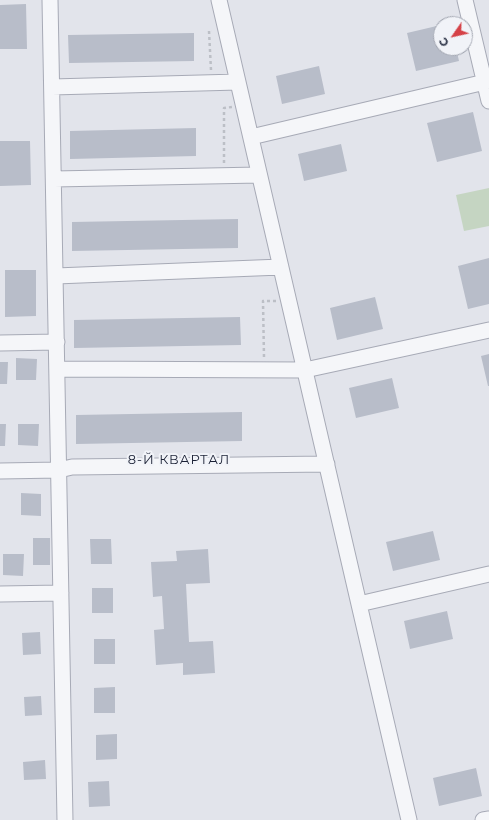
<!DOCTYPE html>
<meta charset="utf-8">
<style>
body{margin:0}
#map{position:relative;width:489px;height:820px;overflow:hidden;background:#e2e4eb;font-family:Montserrat,sans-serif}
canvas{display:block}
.north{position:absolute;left:433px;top:16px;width:40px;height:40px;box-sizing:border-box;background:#f1f3f8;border:1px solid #a1a5b0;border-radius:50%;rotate:236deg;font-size:11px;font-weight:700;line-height:16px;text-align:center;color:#293044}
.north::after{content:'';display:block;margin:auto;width:14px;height:18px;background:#d54147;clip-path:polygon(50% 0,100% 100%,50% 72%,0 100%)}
</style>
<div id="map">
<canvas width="489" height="820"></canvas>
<div class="north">С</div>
</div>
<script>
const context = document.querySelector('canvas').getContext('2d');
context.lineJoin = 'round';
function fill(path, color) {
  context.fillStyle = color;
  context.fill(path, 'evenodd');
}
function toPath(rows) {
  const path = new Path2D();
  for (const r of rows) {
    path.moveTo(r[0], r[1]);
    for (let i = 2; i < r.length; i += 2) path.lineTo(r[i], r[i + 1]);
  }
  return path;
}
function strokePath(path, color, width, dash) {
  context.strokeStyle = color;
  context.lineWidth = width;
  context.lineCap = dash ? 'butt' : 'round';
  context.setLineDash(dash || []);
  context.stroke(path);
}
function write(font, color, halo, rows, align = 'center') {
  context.font = font + ' Montserrat,sans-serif';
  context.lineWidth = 4;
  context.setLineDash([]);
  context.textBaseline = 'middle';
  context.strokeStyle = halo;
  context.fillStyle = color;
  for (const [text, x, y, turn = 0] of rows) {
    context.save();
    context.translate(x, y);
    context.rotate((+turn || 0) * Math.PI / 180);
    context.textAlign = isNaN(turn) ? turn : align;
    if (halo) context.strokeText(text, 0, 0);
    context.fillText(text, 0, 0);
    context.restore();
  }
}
fill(toPath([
 [489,188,489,226,464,231,456,195]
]), '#c5d5c2');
fill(toPath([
 [26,4,27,49,0,49,0,5],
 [441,25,441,48,456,48,459,61,416,71,407,33],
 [194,33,194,61,69,63,68,35],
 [319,66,325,94,282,104,276,76],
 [473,112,482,151,437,162,427,123],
 [196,128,196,156,70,159,70,131],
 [0,141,30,141,31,185,0,186],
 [341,144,347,171,304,181,298,154],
 [238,219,238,248,72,251,72,222],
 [489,258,489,304,468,309,458,266],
 [5,270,36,270,36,316,5,317],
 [375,297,383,329,337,340,330,308],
 [240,317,241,345,74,348,74,320],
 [489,354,489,386,488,386,481,356],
 [16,358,37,359,36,380,16,380],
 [0,362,8,362,7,384,0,384],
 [392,378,399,408,356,418,349,388],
 [242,412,242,441,76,444,76,415],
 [0,424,6,424,5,446,0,446],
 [18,424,39,424,38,446,18,445],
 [21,493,41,494,41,516,21,515],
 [433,531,440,560,393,571,386,542],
 [33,538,50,538,50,565,33,565],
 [90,539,111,539,112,564,91,564],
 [208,549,210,583,186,584,189,642,213,641,215,673,183,675,183,663,156,665,154,630,164,629,162,596,153,597,151,562,177,561,176,551],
 [3,554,24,554,23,576,3,575],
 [92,588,113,588,113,613,92,613],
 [447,611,453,639,410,649,404,621],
 [40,632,41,654,23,655,22,633],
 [94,639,115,639,115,664,94,664],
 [115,687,115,713,94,713,94,688],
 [41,696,42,715,25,716,24,697],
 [117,734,117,759,96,760,96,735],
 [45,760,46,779,24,780,23,762],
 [476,768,482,796,439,806,433,778],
 [109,781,110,806,89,807,88,782]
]), '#b8bdc9');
const minor = toPath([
 [50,0,65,820],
 [219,0,409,820],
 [465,0,489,101],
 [52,87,238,82],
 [251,137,485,82],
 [54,179,259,175],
 [56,276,281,267],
 [0,343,57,342],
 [57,369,305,370,489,330],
 [0,471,59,470,72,467,327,464],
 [0,594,61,593],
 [359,604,489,574],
 [483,820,489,819]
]);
strokePath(minor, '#a7aab6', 17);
strokePath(toPath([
 [211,70,209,31,212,31],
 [224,163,224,108,232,107],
 [264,357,263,301,276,301]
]), '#bcbfc6', 2.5, [3, 3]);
strokePath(minor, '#f5f6f9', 15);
context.letterSpacing = '1px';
write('13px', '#1b2135', '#f1f3f8', [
 ["8-Й КВАРТАЛ",179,460]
]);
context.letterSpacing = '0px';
</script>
